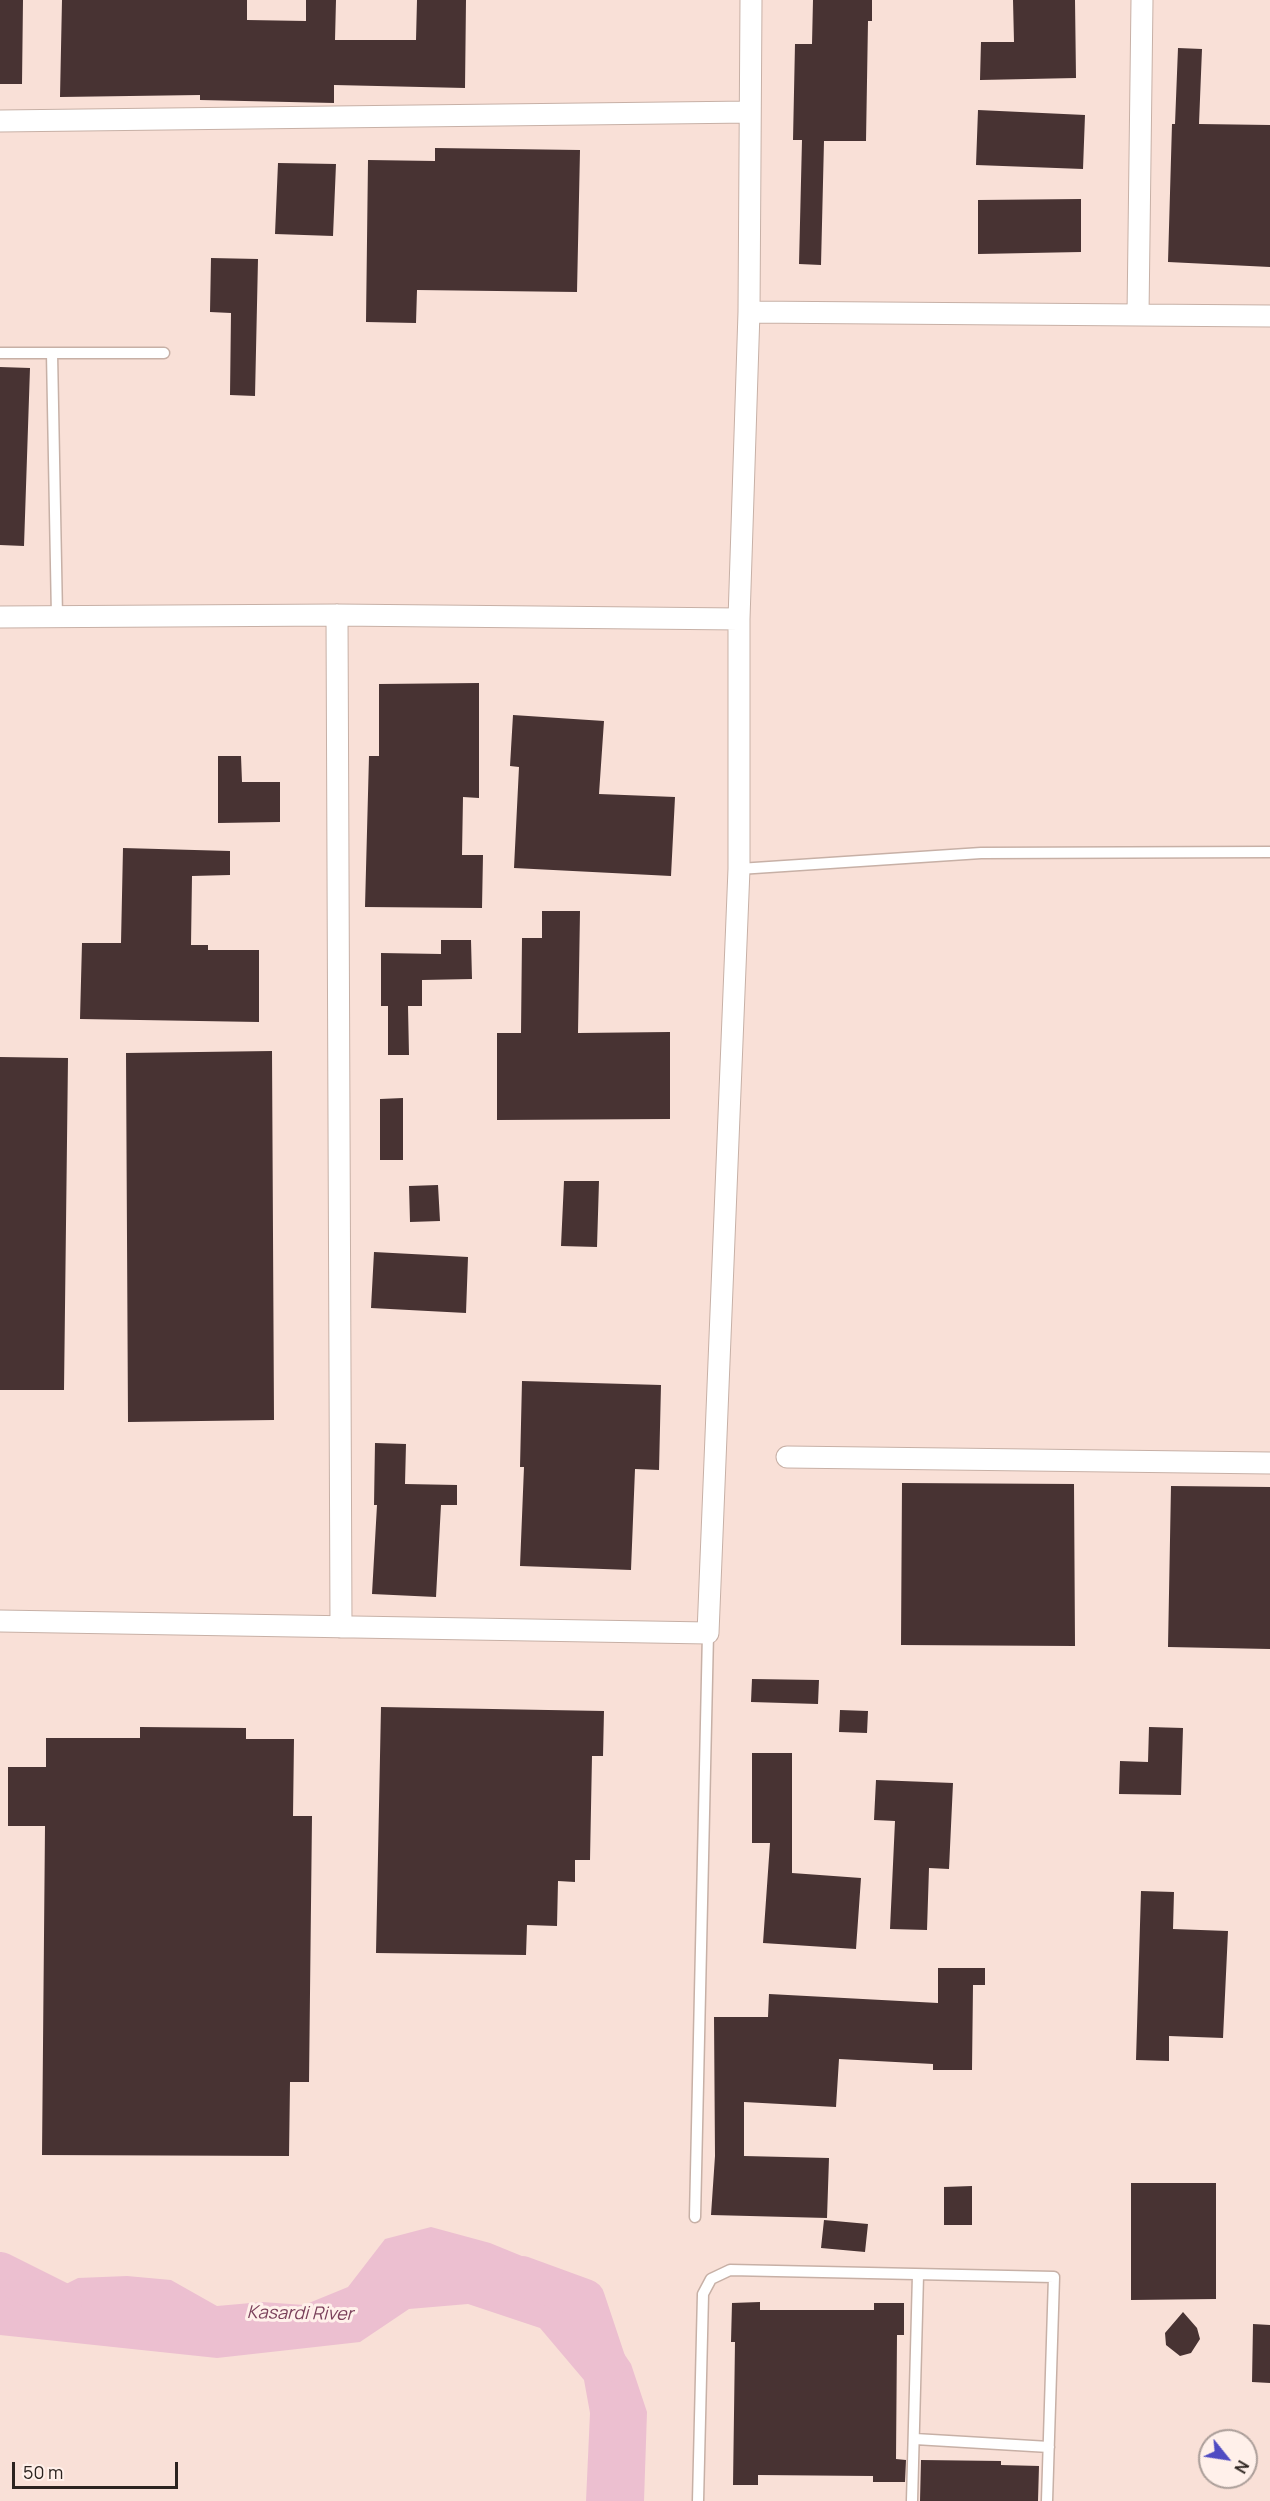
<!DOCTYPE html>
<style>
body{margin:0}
#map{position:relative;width:1270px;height:2501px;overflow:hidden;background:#f9e0d7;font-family:Manrope,sans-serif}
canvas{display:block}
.north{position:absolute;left:1198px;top:2429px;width:60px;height:60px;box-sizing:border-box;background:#fff0ea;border:2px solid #ab9e99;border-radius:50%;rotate:120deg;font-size:16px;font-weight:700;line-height:24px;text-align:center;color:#2c231f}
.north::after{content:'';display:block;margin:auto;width:21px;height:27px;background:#4f4bc2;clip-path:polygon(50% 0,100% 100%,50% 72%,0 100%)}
.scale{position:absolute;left:12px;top:2462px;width:166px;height:27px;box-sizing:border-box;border:3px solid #2c231f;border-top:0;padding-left:8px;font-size:18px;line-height:21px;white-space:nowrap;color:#2c231f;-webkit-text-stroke:4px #fff0ea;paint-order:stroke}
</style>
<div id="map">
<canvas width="1270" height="2501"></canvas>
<div class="north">N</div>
<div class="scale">50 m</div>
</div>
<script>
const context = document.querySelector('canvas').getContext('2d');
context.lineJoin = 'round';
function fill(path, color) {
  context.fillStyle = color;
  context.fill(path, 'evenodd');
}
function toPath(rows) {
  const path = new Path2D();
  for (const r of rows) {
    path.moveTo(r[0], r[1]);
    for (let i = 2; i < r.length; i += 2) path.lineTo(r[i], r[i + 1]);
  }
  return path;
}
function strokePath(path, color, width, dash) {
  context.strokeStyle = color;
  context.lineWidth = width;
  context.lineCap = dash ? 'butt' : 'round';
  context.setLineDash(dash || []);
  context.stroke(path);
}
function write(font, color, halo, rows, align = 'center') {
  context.font = font + ' Manrope,sans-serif';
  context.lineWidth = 6;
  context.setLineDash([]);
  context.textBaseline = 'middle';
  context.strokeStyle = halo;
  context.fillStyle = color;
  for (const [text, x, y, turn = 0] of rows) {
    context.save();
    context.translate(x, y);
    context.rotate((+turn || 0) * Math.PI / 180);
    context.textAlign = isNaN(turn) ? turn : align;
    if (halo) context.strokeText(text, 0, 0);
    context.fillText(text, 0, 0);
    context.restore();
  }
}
fill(toPath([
 [431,2227,490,2243,539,2263,601,2320,631,2364,647,2412,644,2501,586,2501,590,2413,584,2380,540,2328,468,2304,409,2309,360,2342,217,2358,0,2335,0,2275,54,2290,78,2278,127,2276,171,2280,217,2306,262,2302,304,2305,348,2287,385,2239]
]), '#ecbfd0');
strokePath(toPath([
 [0,2272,62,2303],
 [522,2276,585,2299,606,2362]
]), '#ecbfd0', 40);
fill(toPath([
 [0,0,23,0,22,84,0,84],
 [62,0,247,0,247,20,306,21,306,0,336,0,335,40,416,40,417,0,466,0,465,88,334,85,334,103,200,100,200,95,60,97],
 [813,0,872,0,872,21,868,21,866,141,824,141,821,265,799,264,802,140,793,140,795,44,812,44],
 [1013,0,1075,0,1076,78,980,80,981,42,1014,42],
 [1178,48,1202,49,1199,124,1270,125,1270,267,1168,262,1172,124,1175,124],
 [978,110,1085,115,1083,169,976,165],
 [435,148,580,150,577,292,417,290,416,323,366,322,368,160,435,161],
 [278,163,336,164,333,236,275,234],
 [1081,199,1081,252,978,254,978,200],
 [211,258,258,259,255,396,230,395,231,313,210,312],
 [0,367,30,368,24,546,0,545],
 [479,683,479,798,463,797,462,855,483,855,482,908,365,907,369,756,379,756,379,684],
 [513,715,604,721,599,794,675,797,671,876,514,868,519,767,510,766],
 [218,756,241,756,242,782,280,782,280,822,218,823],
 [123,848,230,851,230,875,192,876,191,945,208,945,208,950,259,950,259,1022,80,1019,82,943,121,943],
 [542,911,580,911,578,1033,670,1032,670,1119,497,1120,497,1033,521,1033,522,938,542,938],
 [441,940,471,940,472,979,422,980,422,1006,408,1006,409,1055,388,1055,388,1006,381,1006,381,953,441,954],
 [272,1051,274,1420,128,1422,126,1053],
 [0,1057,68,1058,64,1390,0,1390],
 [403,1098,403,1160,380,1160,380,1099],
 [564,1181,599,1181,597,1247,561,1246],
 [438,1185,440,1221,410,1222,409,1186],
 [374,1252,468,1257,466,1313,371,1308],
 [522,1381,661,1385,659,1470,635,1469,631,1570,520,1566,524,1467,520,1467],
 [375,1443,406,1444,405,1484,457,1485,457,1505,441,1505,436,1597,372,1594,377,1505,374,1505],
 [902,1483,1074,1484,1075,1646,901,1645],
 [1171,1486,1270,1487,1270,1649,1168,1647],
 [752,1679,819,1680,818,1704,751,1702],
 [381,1707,604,1711,603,1756,592,1756,590,1860,575,1860,575,1882,558,1881,557,1926,527,1925,526,1955,376,1953],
 [840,1710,868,1711,867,1733,839,1732],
 [140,1727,246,1728,246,1739,294,1739,293,1816,312,1816,309,2082,290,2082,289,2156,42,2155,45,1826,8,1826,8,1767,46,1767,46,1738,140,1738],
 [1149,1727,1183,1728,1181,1795,1119,1794,1120,1761,1148,1762],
 [752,1753,792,1753,792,1873,861,1878,856,1949,763,1943,770,1843,752,1843],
 [876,1780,953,1783,949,1869,929,1868,927,1930,890,1929,895,1821,874,1820],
 [1141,1891,1174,1892,1173,1929,1228,1931,1223,2038,1169,2036,1169,2061,1136,2060],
 [938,1968,985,1968,985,1985,973,1985,972,2070,933,2070,933,2064,839,2059,836,2107,744,2102,744,2156,829,2158,827,2218,711,2215,715,2156,714,2017,768,2017,769,1994,938,2003],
 [1131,2183,1216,2183,1216,2299,1131,2300],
 [972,2186,972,2225,944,2225,944,2187],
 [824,2220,868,2224,865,2252,821,2248],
 [760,2302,760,2310,874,2310,874,2303,904,2303,904,2335,897,2335,896,2459,906,2460,905,2482,873,2482,873,2476,758,2475,758,2485,733,2485,735,2342,731,2342,732,2303],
 [1183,2312,1197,2328,1200,2339,1191,2353,1180,2356,1166,2345,1165,2333],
 [1253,2324,1270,2325,1270,2383,1252,2382],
 [921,2460,1001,2461,1001,2465,1039,2466,1038,2501,920,2501]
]), '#483333');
const lane = toPath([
 [0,353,164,353],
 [52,353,57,617],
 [739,869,981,853,1270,852],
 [695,2217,708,1633],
 [915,2439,1049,2447],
 [698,2501,703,2294,711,2279,730,2270,1054,2277,1047,2501],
 [912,2501,918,2275]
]);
const street = toPath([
 [0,121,750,112],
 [749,312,1270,316],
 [1138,315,1142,0],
 [337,615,341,1627],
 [0,617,337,615,739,619],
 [787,1457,1270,1463],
 [0,1621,708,1633,739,869,739,619,749,312,751,0]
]);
strokePath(lane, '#c7b0a6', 13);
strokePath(street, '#c7b0a6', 23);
strokePath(lane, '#fff', 10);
strokePath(street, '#fff', 21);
write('italic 18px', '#7b415b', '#fff0ea', [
 ["Kasardi River",300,2314,1]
]);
</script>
